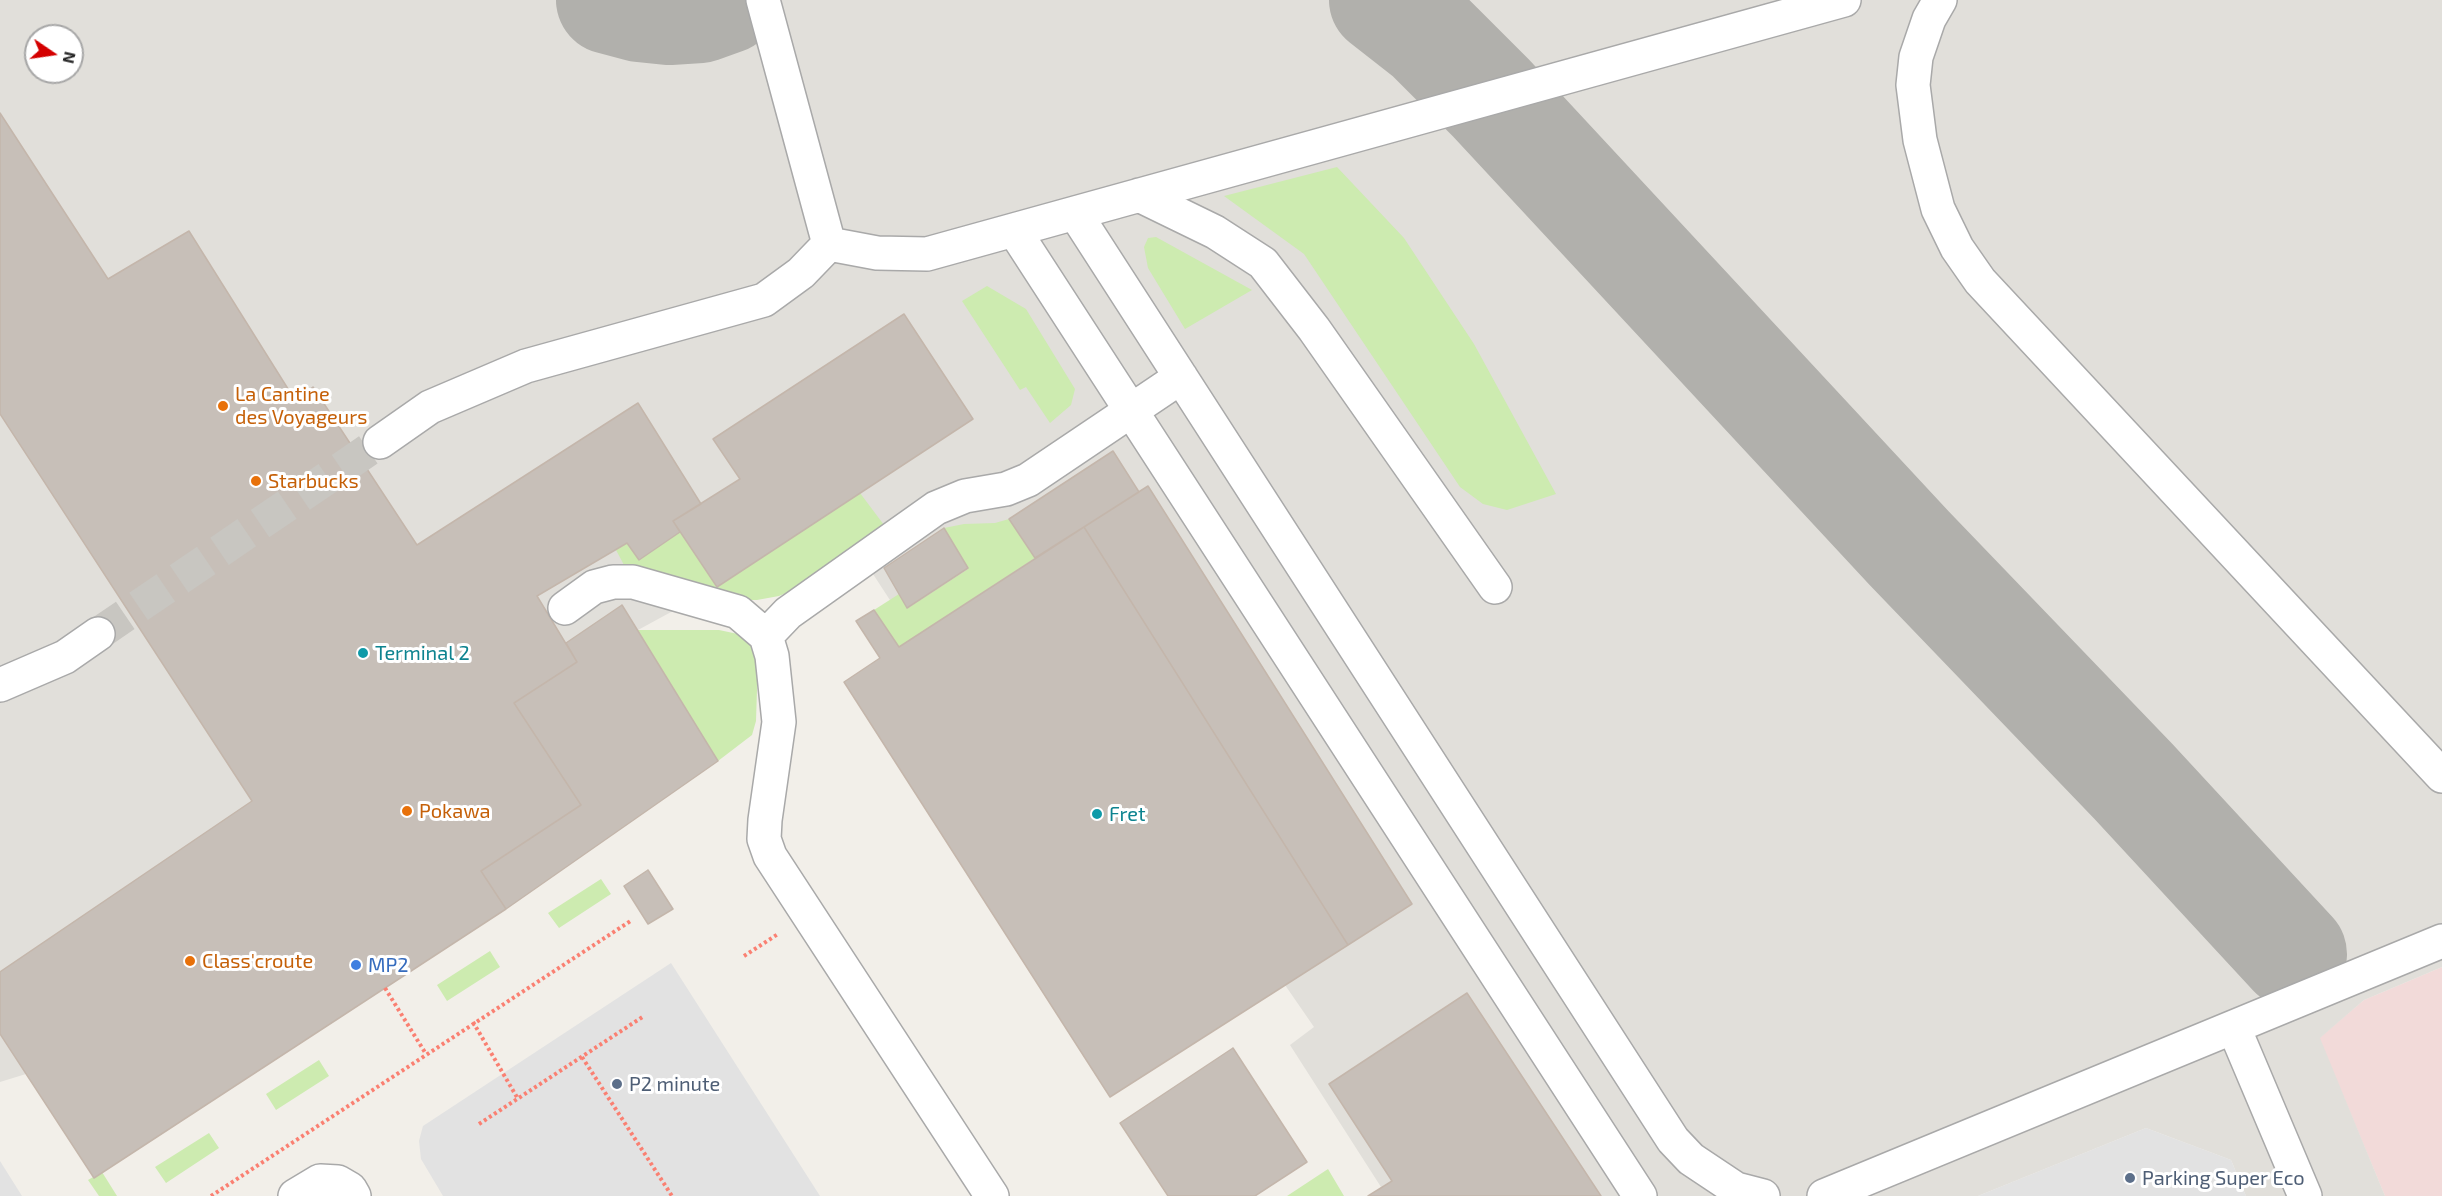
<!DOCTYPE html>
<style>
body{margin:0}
#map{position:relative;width:2442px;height:1196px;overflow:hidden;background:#f2efe9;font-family:"Exo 2",sans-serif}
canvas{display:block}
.north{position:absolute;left:24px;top:24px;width:60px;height:60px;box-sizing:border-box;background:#fff;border:2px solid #a7a7a7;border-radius:50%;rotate:103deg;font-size:16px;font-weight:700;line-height:24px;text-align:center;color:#222}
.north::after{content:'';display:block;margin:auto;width:21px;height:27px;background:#d40000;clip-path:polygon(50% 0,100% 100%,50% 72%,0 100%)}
</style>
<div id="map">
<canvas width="2442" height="1196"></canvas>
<div class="north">N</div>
</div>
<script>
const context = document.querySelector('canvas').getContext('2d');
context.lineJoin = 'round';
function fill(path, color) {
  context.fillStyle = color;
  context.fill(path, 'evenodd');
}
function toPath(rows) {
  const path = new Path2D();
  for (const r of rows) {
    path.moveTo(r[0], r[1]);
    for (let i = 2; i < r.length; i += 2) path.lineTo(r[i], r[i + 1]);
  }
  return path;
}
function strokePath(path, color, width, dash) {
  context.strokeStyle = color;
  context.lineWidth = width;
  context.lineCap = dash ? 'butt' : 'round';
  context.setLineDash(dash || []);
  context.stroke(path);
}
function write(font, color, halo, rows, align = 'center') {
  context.font = font + ' "Exo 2",sans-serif';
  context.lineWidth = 6;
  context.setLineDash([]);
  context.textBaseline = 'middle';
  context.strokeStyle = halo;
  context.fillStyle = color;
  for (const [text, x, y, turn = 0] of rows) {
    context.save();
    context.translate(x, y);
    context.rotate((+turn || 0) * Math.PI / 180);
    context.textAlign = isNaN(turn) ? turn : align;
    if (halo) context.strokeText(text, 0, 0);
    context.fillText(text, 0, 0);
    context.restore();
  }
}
fill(toPath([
 [2442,967,2442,1196,2385,1196,2319,1038,2364,1000]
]), '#f2dad9');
fill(toPath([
 [0,0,2442,0,2442,967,2364,1000,2320,1038,2385,1196,2246,1196,2231,1160,2146,1128,1978,1196,1601,1196,1392,1181,1381,1187,1290,1045,1314,1027,1285,985,1110,1097,844,682,914,637,832,511,717,587,638,630,718,761,506,909,94,1178,26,1074,0,1082],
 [36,36,72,36,72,72,36,72]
]), '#e1dfda');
fill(toPath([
 [1337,167,1404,238,1474,344,1556,494,1507,510,1483,504,1460,487,1304,254,1224,196],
 [1156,237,1252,290,1185,329,1148,268,1144,247,1148,238],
 [987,286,1026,309,1075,389,1071,405,1050,423,1026,387,1020,390,962,301],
 [860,493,884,525,800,587,779,596,757,600,734,600,624,565,616,550,627,543,639,560,680,532,718,586],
 [1009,519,1035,558,899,647,874,610,899,594,908,608,968,569,944,528,964,524,995,523],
 [637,630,719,630,738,634,753,646,758,659,756,721,752,735,718,761],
 [601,879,611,894,559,928,548,913],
 [490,951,500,967,447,1001,437,985],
 [319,1060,329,1076,276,1110,266,1094],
 [209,1133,219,1148,166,1183,155,1167],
 [1328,1169,1344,1196,1287,1196],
 [102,1172,117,1196,99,1196,88,1180]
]), '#cdebb0');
fill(toPath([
 [671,963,820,1196,443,1196,421,1159,419,1141,423,1126],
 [2146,1128,2231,1160,2246,1196,1978,1196],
 [0,1161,22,1196,0,1196]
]), '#e2e2e2');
strokePath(toPath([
 [610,0,640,8,669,11,700,9,725,0],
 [1383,0,1429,36,1491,98,1909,548,2133,781,2293,954]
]), '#b1b0ac', 108);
const building = toPath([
 [0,113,108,279,189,231,295,400,313,387,417,545,638,403,701,504,673,521,680,532,639,560,627,543,537,596,577,662,514,703,581,805,481,871,506,909,94,1178,0,1034,0,972,252,801,0,414,0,113],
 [904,314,973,419,717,587,673,521,740,479,713,439,904,314],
 [1113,451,1139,492,1035,558,1009,519,1113,451],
 [1148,486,1412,904,1348,945,1084,527,1148,486],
 [1084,527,1348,945,1110,1097,844,682,880,658,856,621,874,610,899,647,1084,527],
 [944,528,968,568,907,608,884,568,944,528],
 [622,605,718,761,506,909,481,871,581,805,514,703,577,662,566,643,622,605],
 [648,870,673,909,648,924,624,886,648,870],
 [1467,993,1601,1196,1368,1196,1392,1181,1329,1084,1467,993],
 [1233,1048,1307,1162,1255,1196,1168,1196,1120,1123,1233,1048]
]);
fill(building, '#c7bfb8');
strokePath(building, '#c4b6ab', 1.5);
strokePath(toPath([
 [98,634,380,442]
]), '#c8c6c1', 33, [33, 16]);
const minor = toPath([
 [763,0,829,244],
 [1940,0,1929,19,1916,57,1913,85,1920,140,1938,209,1957,248,1980,281,2442,776],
 [1139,195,1215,232,1263,263,1314,329,1495,587],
 [1075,213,1673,1140,1691,1159,1736,1189,1763,1196],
 [1014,230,1640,1196],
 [380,442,430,407,526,366,764,300,801,273,829,244,877,253,927,254,1844,0],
 [565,608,594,587,613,582,633,582,738,612,766,636,772,656,779,722,765,820,764,839,770,856,992,1196],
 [766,636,788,613,936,508,965,496,1006,489,1028,480,1181,377],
 [0,685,65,657,98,634],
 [2234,1028,2305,1196],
 [295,1196,320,1181,338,1182,350,1189,354,1196],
 [1824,1196,2442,941]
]);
strokePath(minor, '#a9a9a9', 36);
strokePath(toPath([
 [744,956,778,934],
 [385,988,426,1054],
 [473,1022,518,1099],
 [582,1057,672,1196],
 [479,1124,644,1016],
 [211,1196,632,920]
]), '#fa8072', 4, [3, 3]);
strokePath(minor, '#fff', 33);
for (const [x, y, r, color] of [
 [223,406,6,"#e8710a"],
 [256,481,6,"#e8710a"],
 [363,653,6,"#0f9aa8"],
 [407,811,6,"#e8710a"],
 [1097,814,6,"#0f9aa8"],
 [190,961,6,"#e8710a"],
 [356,965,6,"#3f7fe0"],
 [617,1084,6,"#5c6f8a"],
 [2130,1178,6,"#5c6f8a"]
]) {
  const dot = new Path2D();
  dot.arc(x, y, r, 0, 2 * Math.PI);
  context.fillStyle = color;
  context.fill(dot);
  strokePath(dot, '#fff', 2);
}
write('20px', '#c56008', '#fff', [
 ["La Cantine",235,394],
 ["des Voyageurs",235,417],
 ["Starbucks",268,481],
 ["Pokawa",419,811],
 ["Class'croute",202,961]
], 'left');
write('20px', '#0d838f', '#fff', [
 ["Terminal 2",375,653],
 ["Fret",1109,814]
], 'left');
write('20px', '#366cbe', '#fff', [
 ["MP2",368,965]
], 'left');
write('20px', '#4e5e75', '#fff', [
 ["P2 minute",629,1084],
 ["Parking Super Eco",2142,1178]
], 'left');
</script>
